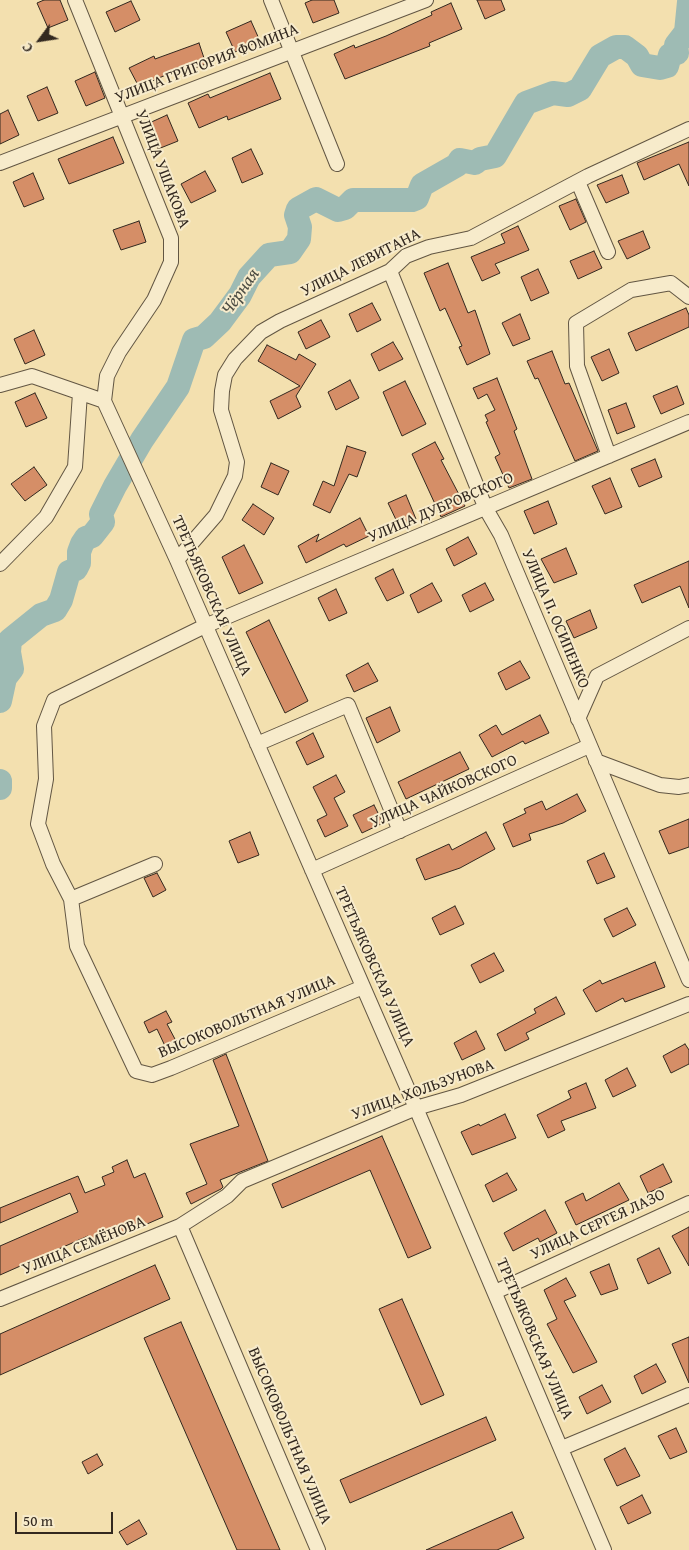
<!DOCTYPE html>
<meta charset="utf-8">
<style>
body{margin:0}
#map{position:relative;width:689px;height:1550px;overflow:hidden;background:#f3e0af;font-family:"Gentium Book Plus",serif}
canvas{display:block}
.north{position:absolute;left:15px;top:15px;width:50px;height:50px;-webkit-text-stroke:4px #f7ebcb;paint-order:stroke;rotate:239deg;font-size:14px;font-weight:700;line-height:20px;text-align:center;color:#32281f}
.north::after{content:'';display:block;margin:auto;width:18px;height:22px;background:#32281f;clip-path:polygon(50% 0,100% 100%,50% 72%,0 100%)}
.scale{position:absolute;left:15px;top:1512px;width:98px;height:22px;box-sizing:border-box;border:2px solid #32281f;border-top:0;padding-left:6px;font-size:15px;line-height:18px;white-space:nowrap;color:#32281f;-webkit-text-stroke:4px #f7ebcb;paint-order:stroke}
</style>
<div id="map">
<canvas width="689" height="1550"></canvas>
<div class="north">С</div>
<div class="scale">50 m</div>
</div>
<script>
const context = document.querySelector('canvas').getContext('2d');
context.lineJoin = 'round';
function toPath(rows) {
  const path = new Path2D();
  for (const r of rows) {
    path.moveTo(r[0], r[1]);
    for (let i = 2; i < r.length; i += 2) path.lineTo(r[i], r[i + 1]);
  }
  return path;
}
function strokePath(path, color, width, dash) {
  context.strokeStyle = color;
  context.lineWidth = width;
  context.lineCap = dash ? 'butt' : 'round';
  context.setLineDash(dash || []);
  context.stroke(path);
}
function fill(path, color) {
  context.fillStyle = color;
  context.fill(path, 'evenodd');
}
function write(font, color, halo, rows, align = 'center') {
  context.font = font + ' "Gentium Book Plus",serif';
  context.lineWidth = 4;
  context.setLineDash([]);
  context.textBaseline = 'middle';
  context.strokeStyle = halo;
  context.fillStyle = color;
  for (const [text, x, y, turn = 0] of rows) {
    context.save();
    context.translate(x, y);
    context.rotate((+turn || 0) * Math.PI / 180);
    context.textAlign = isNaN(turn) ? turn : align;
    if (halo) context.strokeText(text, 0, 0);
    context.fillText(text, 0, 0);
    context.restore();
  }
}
strokePath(toPath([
 [0,701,5,678,12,669,9,652,10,640,41,615,55,610,61,600,69,572,76,569,79,563,79,552,82,544,86,538,92,536,103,522,101,514,115,486,142,440,178,387,194,340,204,337,220,322,240,295,249,277,269,255,290,252,299,239,300,227,296,215,298,209,316,199,338,210,345,208,353,200,412,200,417,198,422,185,457,165,460,160,475,163,480,159,495,156,526,103,553,93,568,95,580,89,600,56,616,47,625,47,637,56,642,65,660,68,667,66,670,55,677,53,676,45,686,32,689,2],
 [0,781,0,788]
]), '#9ebbb4', 24);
const building = toPath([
 [44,0,60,0,68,20,48,28,37,3,44,0],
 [312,0,334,0,339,13,313,23,305,3,312,0],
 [477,0,501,0,505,10,485,19,477,0],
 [131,1,140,20,115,32,106,12,131,1],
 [451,3,462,29,429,43,430,46,345,79,334,54,354,45,355,48,386,36,432,15,431,12,451,3],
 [251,21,260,41,235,52,226,32,251,21],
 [199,43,206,64,180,73,179,69,139,87,129,68,154,56,155,59,199,43],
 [95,72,105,98,86,106,75,81,95,72],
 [270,73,281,99,228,120,227,116,199,128,188,103,208,94,210,98,270,73],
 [47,87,58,113,38,121,27,96,47,87],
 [8,110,19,135,0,144,0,114,8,110],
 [167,115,178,141,158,149,147,124,167,115],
 [113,137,124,163,69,184,58,159,113,137],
 [689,142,689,186,679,164,644,180,637,163,689,142],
 [251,149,263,174,242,183,232,158,251,149],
 [205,171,216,191,191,203,181,184,205,171],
 [33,173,44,199,24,207,13,182,33,173],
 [622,175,629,193,606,203,597,185,622,175],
 [576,199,586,222,570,230,559,206,576,199],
 [139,221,146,242,121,250,113,230,139,221],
 [518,226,529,250,495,264,500,273,482,281,471,257,505,243,501,234,518,226],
 [643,231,650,248,627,259,618,241,643,231],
 [594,251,602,268,578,279,570,261,594,251],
 [448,263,468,313,475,310,490,354,467,365,459,347,462,346,445,308,440,311,424,273,448,263],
 [538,269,549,293,531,301,521,277,538,269],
 [372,303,381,320,357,332,349,314,372,303],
 [686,308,689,315,689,327,636,351,628,333,686,308],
 [520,314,530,339,513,346,502,323,520,314],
 [321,320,330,337,306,349,298,332,321,320],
 [34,330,45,355,25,364,14,339,34,330],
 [393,342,403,359,379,371,371,354,393,342],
 [267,345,296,360,299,354,316,364,296,396,301,407,278,419,270,401,300,386,258,361,267,345],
 [609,349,619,373,602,381,591,357,609,349],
 [552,351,565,384,569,383,598,451,575,461,538,378,535,379,527,361,552,351],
 [497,378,517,429,514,431,532,479,509,488,495,457,500,454,486,422,488,421,485,415,495,410,487,394,478,399,473,388,497,378],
 [350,380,359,398,336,410,328,392,350,380],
 [405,381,426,424,402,436,383,392,405,381],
 [677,386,684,404,661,414,653,396,677,386],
 [35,393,47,418,26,427,15,402,35,393],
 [626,403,635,427,617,434,608,410,626,403],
 [435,442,444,459,441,460,465,506,441,517,412,454,435,442],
 [347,446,366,452,357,477,349,474,330,513,313,505,323,481,334,486,347,446],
 [655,459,662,477,639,487,631,469,655,459],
 [271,463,289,471,278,495,261,487,271,463],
 [34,467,47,485,25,501,11,484,34,467],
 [610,478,622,507,605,514,592,486,610,478],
 [406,495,416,519,399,526,388,503,406,495],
 [548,501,557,524,534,534,524,511,548,501],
 [253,504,274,518,264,535,242,520,253,504],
 [360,518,369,536,346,547,344,544,306,563,298,546,319,534,316,542,360,518],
 [468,537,477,554,454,566,446,549,468,537],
 [244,545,263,583,239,594,222,557,244,545],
 [566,548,577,574,554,583,541,559,566,548],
 [689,561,689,608,680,586,642,603,634,585,689,561],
 [393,569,404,593,387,601,375,578,393,569],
 [432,583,442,601,418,613,410,595,432,583],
 [485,583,494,600,470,612,462,595,485,583],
 [336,589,347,613,329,621,318,598,336,589],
 [590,610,597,628,574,638,566,621,590,610],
 [269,620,308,701,285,713,246,632,269,620],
 [520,661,530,678,506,690,498,673,520,661],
 [368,663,378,681,354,692,346,675,368,663],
 [390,707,400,731,377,743,366,718,390,707],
 [540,715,549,733,525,744,523,741,492,757,479,735,496,725,502,735,540,715],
 [313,733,324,757,307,765,296,742,313,733],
 [460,752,469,769,406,799,398,782,460,752],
 [336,775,345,792,334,798,348,826,325,837,317,820,327,815,313,787,336,775],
 [577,794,586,811,563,823,529,834,531,840,513,847,503,824,526,813,524,809,542,801,546,810,577,794],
 [374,805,383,823,362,833,353,815,374,805],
 [689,819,689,847,669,854,659,831,689,819],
 [250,832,259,855,238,863,229,841,250,832],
 [486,832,495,849,460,868,425,880,416,859,449,844,452,850,486,832],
 [604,853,615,877,597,884,587,861,604,853],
 [157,873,166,890,153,897,144,878,157,873],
 [455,906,464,924,440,935,432,918,455,906],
 [627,908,636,925,613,937,604,919,627,908],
 [494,953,504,971,480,983,471,965,494,953],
 [655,962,665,987,625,1002,623,998,596,1012,583,990,600,980,602,984,655,962],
 [556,997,565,1014,526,1033,529,1039,505,1051,497,1034,536,1013,534,1009,556,997],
 [166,1011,172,1022,167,1024,176,1041,165,1046,157,1029,149,1033,144,1022,166,1011],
 [476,1031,485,1049,462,1060,454,1043,476,1031],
 [685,1044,689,1050,689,1064,671,1073,663,1056,685,1044],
 [226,1054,268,1161,220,1180,223,1187,221,1189,191,1204,186,1193,207,1184,190,1144,239,1126,213,1060,226,1054],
 [627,1068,636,1086,613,1097,605,1080,627,1068],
 [586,1083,596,1108,561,1121,565,1130,548,1138,537,1115,571,1098,568,1091,586,1083],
 [505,1114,516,1138,472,1155,461,1132,479,1124,480,1126,505,1114],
 [382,1136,431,1248,408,1258,370,1170,282,1208,272,1184,382,1136],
 [127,1160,134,1178,145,1173,163,1217,92,1248,88,1236,0,1275,0,1246,78,1212,70,1193,0,1223,0,1208,78,1176,85,1193,105,1185,102,1177,114,1172,112,1167,127,1160],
 [663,1164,672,1182,648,1193,640,1176,663,1164],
 [507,1173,517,1190,493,1202,485,1185,507,1173],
 [619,1183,629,1200,576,1225,565,1202,583,1193,586,1201,619,1183],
 [545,1210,557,1233,540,1242,538,1238,513,1251,504,1233,545,1210],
 [689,1227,689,1266,672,1236,689,1227],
 [659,1248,671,1273,648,1284,637,1259,659,1248],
 [609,1264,618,1289,601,1295,590,1272,609,1264],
 [155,1265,170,1299,0,1375,0,1334,155,1265],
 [566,1278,576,1296,564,1301,597,1362,573,1373,547,1324,557,1319,544,1290,566,1278],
 [402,1299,444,1395,421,1405,379,1309,402,1299],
 [181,1322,280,1550,237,1550,144,1338,181,1322],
 [689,1337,689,1383,672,1344,689,1337],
 [656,1364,666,1382,642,1394,634,1376,656,1364],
 [602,1385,611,1402,587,1414,579,1397,602,1385],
 [486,1417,496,1440,350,1503,340,1480,486,1417],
 [676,1428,687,1452,670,1459,658,1436,676,1428],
 [625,1448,640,1476,617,1486,604,1459,625,1448],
 [97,1454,103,1465,88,1474,82,1462,97,1454],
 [642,1495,651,1513,628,1524,620,1507,642,1495],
 [512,1512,524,1538,497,1550,426,1550,512,1512],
 [139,1520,147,1534,127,1545,119,1532,139,1520]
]);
fill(building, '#d58e67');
strokePath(building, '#32281f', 1);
const minor = toPath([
 [75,0,171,238,171,262,154,300,119,352,107,376,104,401],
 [271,0,337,164],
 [0,163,426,0],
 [578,182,608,252],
 [390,271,486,509,501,535,689,980],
 [0,385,32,376,104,401],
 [104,401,177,560,416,1108,604,1550],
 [609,456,577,366,576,323,631,290,671,283,689,297],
 [177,560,216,515,235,476,237,462,221,410,222,391,225,375,235,359,261,332,280,321,390,271,406,256,429,247,471,238,588,176,689,129],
 [0,564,46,517,75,467,80,393],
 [578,719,597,676,689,628],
 [257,744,348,705,400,831],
 [596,761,660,785,679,787,689,785],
 [312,870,589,746],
 [71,899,155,864],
 [363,987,171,1068,152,1075,136,1071,77,946,71,899,53,864,38,824,46,779,44,726,54,700,205,626,689,422],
 [180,1226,318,1550],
 [495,1292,689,1203],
 [0,1299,180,1226,227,1196,242,1181,416,1108,461,1095,689,1004],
 [562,1448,689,1395]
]);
strokePath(minor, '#625643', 16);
strokePath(minor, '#f7ebcb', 14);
write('16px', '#32281f', '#f7ebcb', [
 ["УЛИЦА ГРИГОРИЯ ФОМИНА",207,64,-21],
 ["УЛИЦА УШАКОВА",162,169,69],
 ["УЛИЦА ЛЕВИТАНА",361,263,-27],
 ["УЛИЦА ДУБРОВСКОГО",441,508,-23],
 ["ТРЕТЬЯКОВСКАЯ УЛИЦА",211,596,66],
 ["УЛИЦА П. ОСИПЕНКО",555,619,67],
 ["УЛИЦА ЧАЙКОВСКОГО",444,792,-24],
 ["ТРЕТЬЯКОВСКАЯ УЛИЦА",374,967,66],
 ["ВЫСОКОВОЛЬТНАЯ УЛИЦА",247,1017,-23],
 ["УЛИЦА ХОЛЬЗУНОВА",423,1090,-20],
 ["УЛИЦА СЕРГЕЯ ЛАЗО",598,1225,-25],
 ["УЛИЦА СЕМЁНОВА",84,1246,-22],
 ["ТРЕТЬЯКОВСКАЯ УЛИЦА",534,1339,67],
 ["ВЫСОКОВОЛЬТНАЯ УЛИЦА",289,1436,67]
]);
write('italic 18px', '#4d4d44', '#f7ebcb', [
 ["Чёрная",241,292,-55]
]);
</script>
